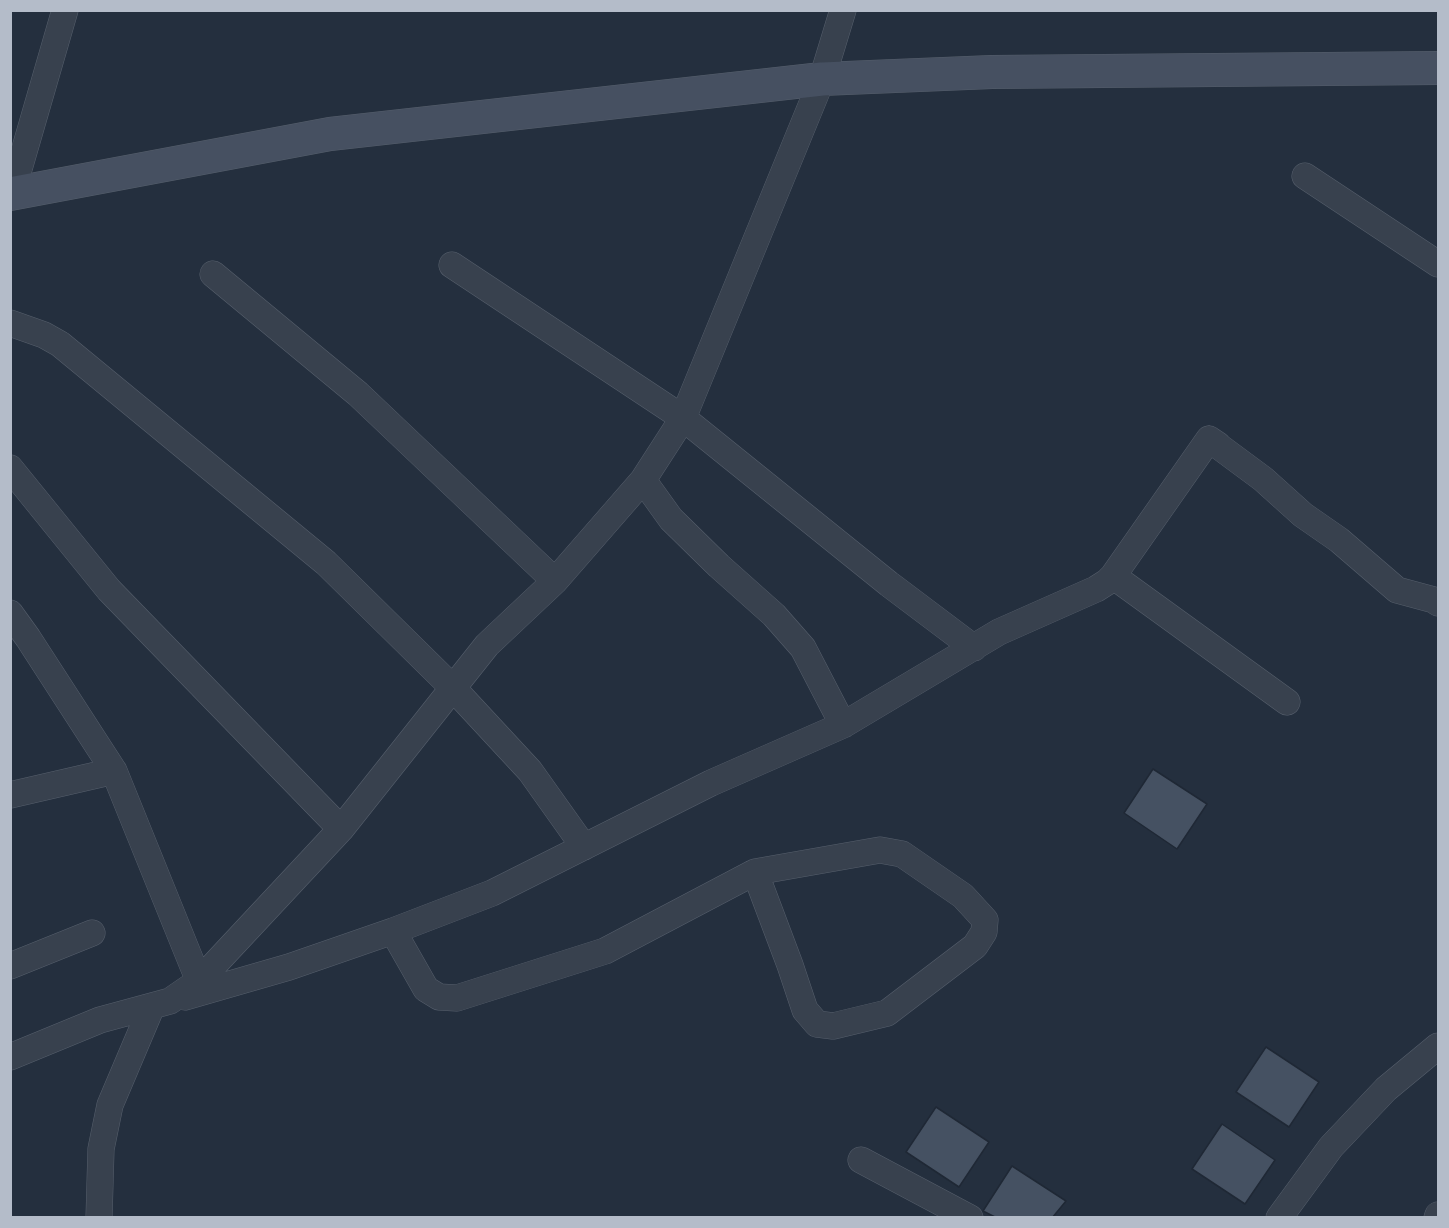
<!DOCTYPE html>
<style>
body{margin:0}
#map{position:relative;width:1449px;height:1228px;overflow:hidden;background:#242f3e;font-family:Overpass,sans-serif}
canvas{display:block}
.frame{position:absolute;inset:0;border:12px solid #b4bcc9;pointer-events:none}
</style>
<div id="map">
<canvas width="1449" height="1228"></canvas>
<div class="frame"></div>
</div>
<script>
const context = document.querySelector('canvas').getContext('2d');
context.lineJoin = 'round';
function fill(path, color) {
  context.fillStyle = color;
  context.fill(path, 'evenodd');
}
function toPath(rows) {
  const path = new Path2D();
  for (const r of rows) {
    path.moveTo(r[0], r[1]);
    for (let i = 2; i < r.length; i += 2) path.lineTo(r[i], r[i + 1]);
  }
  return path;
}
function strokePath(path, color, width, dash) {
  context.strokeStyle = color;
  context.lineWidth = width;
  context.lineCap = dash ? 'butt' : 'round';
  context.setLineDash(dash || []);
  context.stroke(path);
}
const building = toPath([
 [1153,769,1207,804,1177,849,1124,813,1153,769],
 [1266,1047,1319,1082,1289,1127,1236,1092,1266,1047],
 [936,1107,989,1142,959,1187,906,1152,936,1107],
 [1222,1124,1275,1160,1245,1204,1192,1169,1222,1124],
 [1012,1166,1066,1201,1052,1218,997,1218,983,1211,1012,1166]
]);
fill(building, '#455162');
strokePath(building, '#1f2835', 1.5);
const street = toPath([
 [1305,176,1438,264],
 [12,193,65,10],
 [452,265,683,418,889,584,974,648],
 [213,274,358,394,555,581],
 [10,323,44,335,60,344,326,563,453,688,530,771,584,847],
 [1218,445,1209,439,1263,479,1303,515,1339,540,1397,590,1434,600,1438,603],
 [10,468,109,590,341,829],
 [1113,576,1287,702],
 [10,613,28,638,114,771,199,981],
 [843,725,999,632,1096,589,1107,582,1113,576,1209,439],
 [10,795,114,771],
 [393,931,426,989,439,997,457,998,605,951,755,872,790,965,805,1010,817,1024,833,1026,887,1013,975,946,984,932,985,920,963,896,902,854,880,850,755,872],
 [10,966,92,933],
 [185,997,289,967,393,931,492,893,711,783,843,725,803,648,774,615,719,566,671,519,643,480],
 [10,1057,100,1020,170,1001,199,981,341,829,487,645,555,581,643,480,683,418,822,79,843,10],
 [861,1160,970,1218],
 [99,1218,101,1149,110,1105,152,1006],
 [1279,1218,1331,1147,1386,1089,1438,1046],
 [1437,1218,1438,1215]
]);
const secondary = toPath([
 [10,194,330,134,822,79,992,72,1438,68]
]);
strokePath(street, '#565f6c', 27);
strokePath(secondary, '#565f6c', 34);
strokePath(street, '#38414e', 26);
strokePath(secondary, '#465061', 33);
</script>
